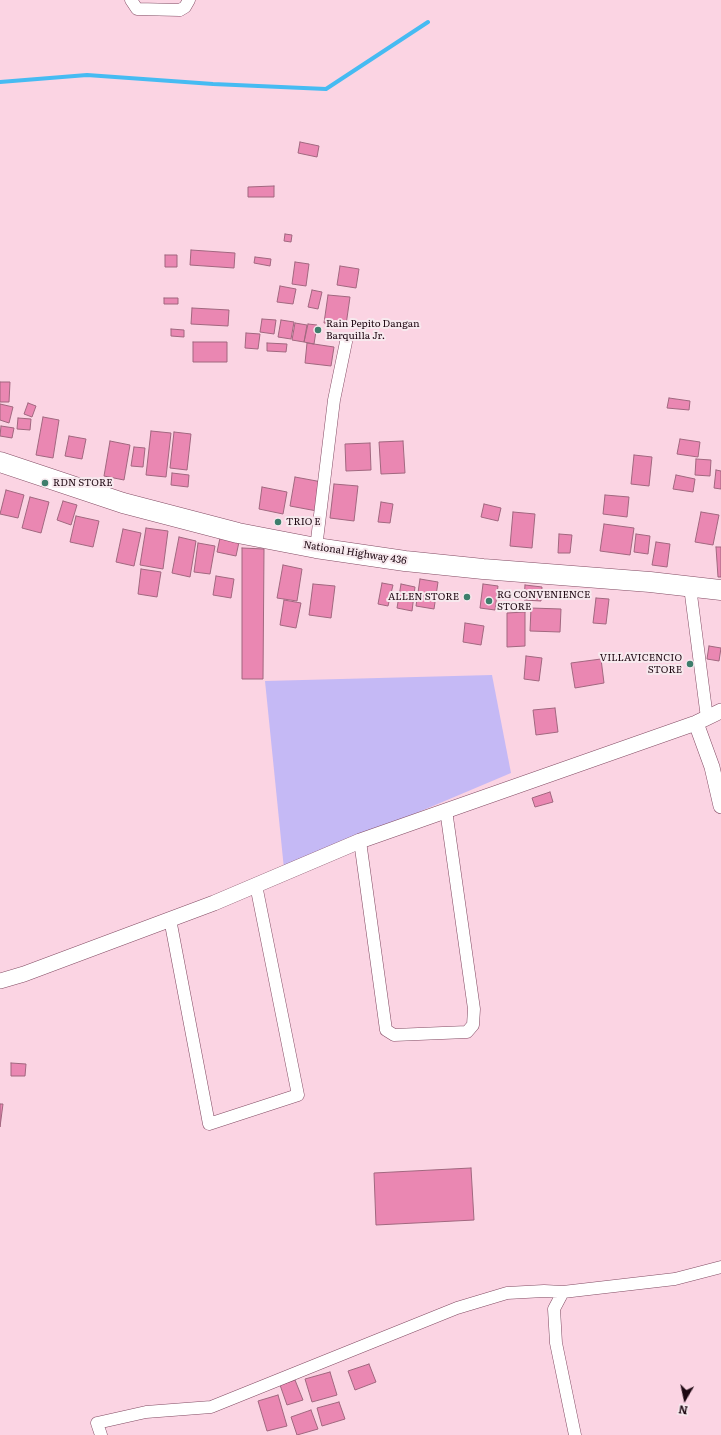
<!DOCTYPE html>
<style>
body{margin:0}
#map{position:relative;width:721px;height:1435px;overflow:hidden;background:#fbd4e3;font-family:Literata,serif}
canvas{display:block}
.north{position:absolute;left:665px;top:1379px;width:40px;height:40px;-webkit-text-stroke:3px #f7e9ee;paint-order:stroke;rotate:189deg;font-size:11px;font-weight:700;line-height:16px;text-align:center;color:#1e0812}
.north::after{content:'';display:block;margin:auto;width:14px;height:18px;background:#1e0812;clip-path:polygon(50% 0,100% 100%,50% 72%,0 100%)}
</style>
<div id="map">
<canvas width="721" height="1435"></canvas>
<div class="north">N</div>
</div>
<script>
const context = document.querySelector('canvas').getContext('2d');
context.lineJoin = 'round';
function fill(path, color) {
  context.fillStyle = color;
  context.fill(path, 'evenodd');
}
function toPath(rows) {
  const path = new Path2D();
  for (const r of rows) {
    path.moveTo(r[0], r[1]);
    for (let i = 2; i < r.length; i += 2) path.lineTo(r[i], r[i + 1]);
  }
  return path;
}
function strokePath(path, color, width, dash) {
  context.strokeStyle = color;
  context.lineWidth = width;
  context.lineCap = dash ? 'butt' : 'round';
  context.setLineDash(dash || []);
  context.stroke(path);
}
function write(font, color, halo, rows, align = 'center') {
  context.font = font + ' Literata,serif';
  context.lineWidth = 4;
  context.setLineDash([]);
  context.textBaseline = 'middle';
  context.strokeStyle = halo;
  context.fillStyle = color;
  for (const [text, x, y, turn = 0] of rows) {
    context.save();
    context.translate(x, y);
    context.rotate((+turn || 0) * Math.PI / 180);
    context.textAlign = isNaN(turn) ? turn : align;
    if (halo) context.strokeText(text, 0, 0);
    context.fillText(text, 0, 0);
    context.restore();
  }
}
fill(toPath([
 [492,675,511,773,284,869,265,681]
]), '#c5b9f5');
strokePath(toPath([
 [0,82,87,75,213,84,326,89,428,22]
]), '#46bbf2', 4);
const building = toPath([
 [300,142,319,146,317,157,298,153,300,142],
 [274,186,274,197,248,197,248,187,274,186],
 [285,234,292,235,291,242,284,241,285,234],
 [191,250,235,253,234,268,190,265,191,250],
 [165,255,177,255,177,267,165,267,165,255],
 [255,257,271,259,270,266,254,263,255,257],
 [295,262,309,264,306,286,292,284,295,262],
 [340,266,359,269,356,288,337,285,340,266],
 [280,286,296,289,293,304,277,302,280,286],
 [312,290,322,292,318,309,308,307,312,290],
 [328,295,350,297,346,325,324,323,328,295],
 [164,298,178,298,178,304,164,304,164,298],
 [192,308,229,310,228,326,191,324,192,308],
 [262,319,276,320,274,334,260,332,262,319],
 [281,320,294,322,291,339,278,337,281,320],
 [295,323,307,325,304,342,292,340,295,323],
 [308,324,317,325,314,344,304,342,308,324],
 [171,329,184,330,184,337,171,336,171,329],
 [246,333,260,334,258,349,245,348,246,333],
 [193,342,227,342,227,362,193,362,193,342],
 [267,343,287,344,286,352,267,351,267,343],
 [307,343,334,347,331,366,305,363,307,343],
 [0,382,10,382,9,402,0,402,0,382],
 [669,398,690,401,689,410,667,408,669,398],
 [28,403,36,406,32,417,24,414,28,403],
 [0,404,13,407,9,423,0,420,0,404],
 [43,417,59,420,53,458,36,455,43,417],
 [18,418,31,419,30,430,17,429,18,418],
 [1,426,14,428,12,438,0,436,1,426],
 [151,431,171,433,166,477,146,475,151,431],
 [174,432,191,434,187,470,170,468,174,432],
 [69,436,86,439,82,459,65,456,69,436],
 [680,439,700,442,698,457,677,454,680,439],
 [110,441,130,445,124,480,104,476,110,441],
 [403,441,405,473,381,474,379,442,403,441],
 [370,443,371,470,346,471,345,444,370,443],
 [134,447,145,448,143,467,131,466,134,447],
 [634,455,652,457,649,486,631,484,634,455],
 [696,459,711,460,710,476,695,475,696,459],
 [716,470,721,471,721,489,714,488,716,470],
 [172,473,189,475,188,487,171,485,172,473],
 [676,475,695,479,693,492,673,489,676,475],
 [295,477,322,482,317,511,290,506,295,477],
 [334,484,358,486,354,521,330,518,334,484],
 [262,487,287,492,283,514,259,509,262,487],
 [6,490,24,495,18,518,0,514,6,490],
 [605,495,629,497,627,517,603,514,605,495],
 [30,497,49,502,41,533,22,528,30,497],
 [63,501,77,505,71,525,57,520,63,501],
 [381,502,393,504,390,523,378,522,381,502],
 [484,504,501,508,498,521,481,517,484,504],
 [513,512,535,514,532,548,510,546,513,512],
 [701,512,719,515,713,545,695,542,701,512],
 [76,516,99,521,93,547,70,542,76,516],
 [604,524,634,528,630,555,600,551,604,524],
 [146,528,168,531,163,569,140,565,146,528],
 [123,529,141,533,134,566,116,562,123,529],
 [559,534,572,535,570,553,558,553,559,534],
 [636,534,650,536,648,554,634,552,636,534],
 [179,537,196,541,190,577,172,573,179,537],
 [220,538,239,542,236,556,217,552,220,538],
 [656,542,670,544,667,567,652,565,656,542],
 [198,543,215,546,210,574,194,572,198,543],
 [716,547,721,547,721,577,718,577,716,547],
 [242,548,264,549,263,679,242,679,242,548],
 [283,565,302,569,297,601,277,598,283,565],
 [141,569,161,572,157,597,138,594,141,569],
 [216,576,234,579,231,598,213,595,216,576],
 [420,579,438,582,434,609,416,606,420,579],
 [382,583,393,585,388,606,378,604,382,583],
 [313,584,335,586,331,618,309,615,313,584],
 [401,584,415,587,412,611,397,608,401,584],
 [483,584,498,586,495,610,480,608,483,584],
 [525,585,542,587,541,601,524,600,525,585],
 [596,598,609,599,606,624,593,623,596,598],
 [284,600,301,603,296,628,280,625,284,600],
 [531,608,561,609,560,632,530,631,531,608],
 [525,612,525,646,507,647,507,613,525,612],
 [465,623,484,626,481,645,463,642,465,623],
 [709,646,721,648,719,661,707,659,709,646],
 [526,656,542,658,539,681,524,679,526,656],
 [601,659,604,683,575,688,571,663,601,659],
 [555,708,558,732,536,735,533,710,555,708],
 [550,792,553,802,535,807,532,798,550,792],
 [11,1063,26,1064,25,1076,11,1076,11,1063],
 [0,1104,3,1104,0,1127,0,1104],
 [471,1168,474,1220,376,1225,374,1173,471,1168],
 [369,1364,376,1382,355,1390,348,1371,369,1364],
 [330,1372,337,1395,312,1402,305,1379,330,1372],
 [295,1380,303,1400,287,1405,280,1385,295,1380],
 [278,1395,287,1426,267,1431,258,1401,278,1395],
 [339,1402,345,1419,322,1426,317,1408,339,1402],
 [311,1410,318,1429,297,1435,291,1417,311,1410]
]);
fill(building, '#ea87b2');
strokePath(building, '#a1677f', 1);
const minor = toPath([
 [131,0,137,9,180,10,185,7,189,0],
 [316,548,334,400,346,342],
 [690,587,707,718],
 [360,841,386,1030,394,1035,467,1032,473,1025,474,1009,446,810],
 [170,919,209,1124,298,1095,256,885],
 [101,1435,97,1423,146,1412,211,1407,457,1308,507,1293,544,1291,563,1292],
 [575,1435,556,1343,554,1309,563,1292,675,1279,721,1267]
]);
const tertiary = toPath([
 [696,723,712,767,721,806],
 [0,981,24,974,214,903,360,841,696,723,721,711]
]);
const primary = toPath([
 [0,462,123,503,238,533,316,548,405,561,483,569,650,582,721,590]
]);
strokePath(minor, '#824b63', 13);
strokePath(tertiary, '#824b63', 16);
strokePath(primary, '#824b63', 21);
strokePath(minor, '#fff', 12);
strokePath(tertiary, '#fff', 15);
strokePath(primary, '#fff', 20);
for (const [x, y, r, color] of [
 [318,330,4,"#3e7e6c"],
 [45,483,4,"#3e7e6c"],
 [278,522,4,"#3e7e6c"],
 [467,597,4,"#3e7e6c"],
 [489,601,4,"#3e7e6c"],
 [690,664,4,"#3e7e6c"]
]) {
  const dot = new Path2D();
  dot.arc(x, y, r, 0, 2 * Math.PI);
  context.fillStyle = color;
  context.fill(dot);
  strokePath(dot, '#f7e9ee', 1.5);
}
write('10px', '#1e0812', '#f7e9ee', [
 ["Rain Pepito Dangan",326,324],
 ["Barquilla Jr.",326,336],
 ["RDN STORE",53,483],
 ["TRIO E",286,522],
 ["RG CONVENIENCE",497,595],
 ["STORE",497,607],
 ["ALLEN STORE",459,597,"right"],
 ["VILLAVICENCIO",682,658,"right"],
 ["STORE",682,670,"right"]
], 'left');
write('10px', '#1e0812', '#f7e9ee', [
 ["National Highway 436",355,553,9]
]);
</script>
